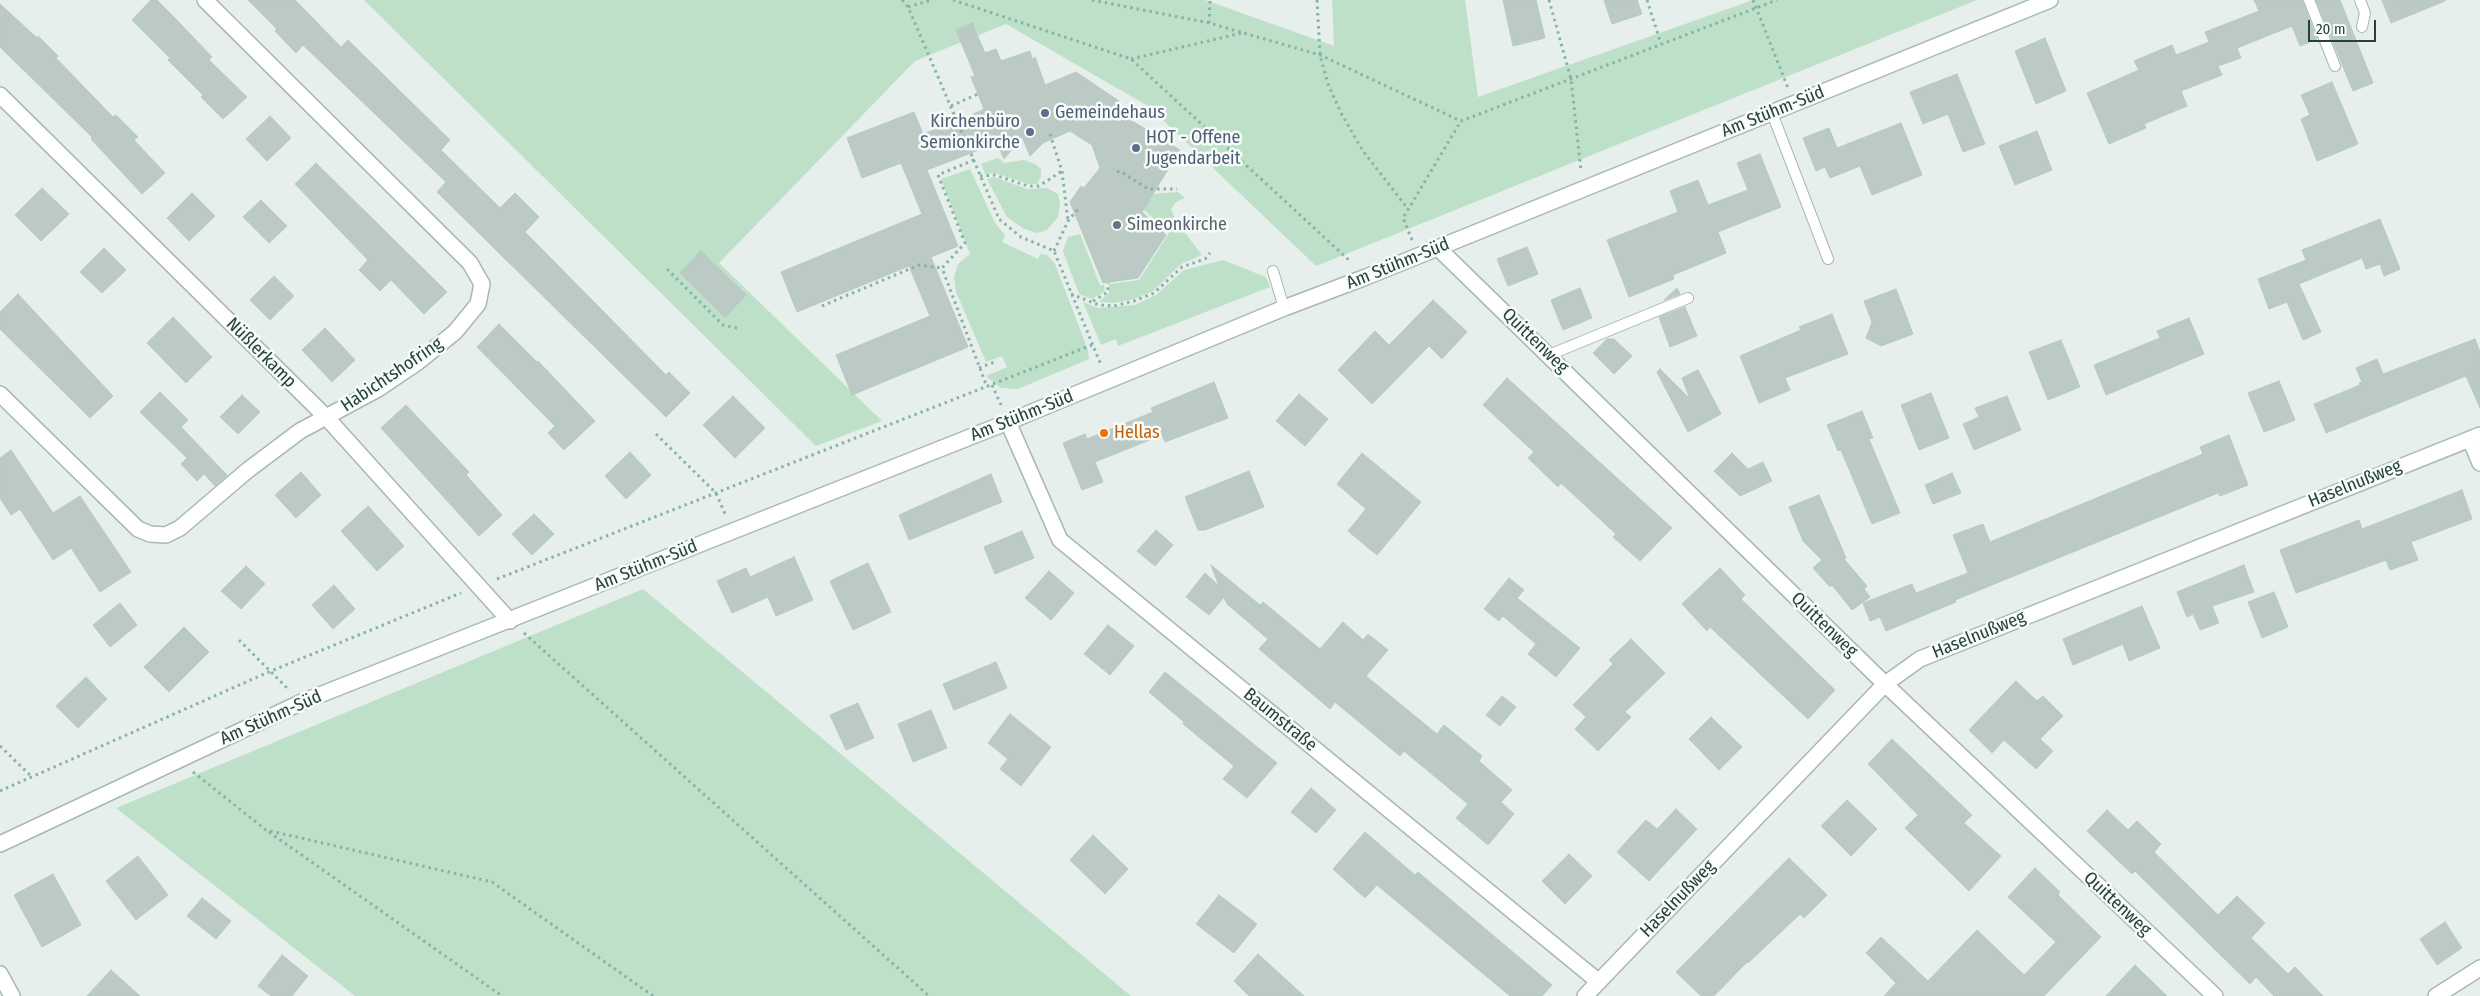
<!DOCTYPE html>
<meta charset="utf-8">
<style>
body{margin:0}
#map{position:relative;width:2480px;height:996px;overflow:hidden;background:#e6efeb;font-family:"Fira Sans Condensed",sans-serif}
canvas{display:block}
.scale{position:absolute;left:2308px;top:20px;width:68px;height:22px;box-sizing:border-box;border:2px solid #24423a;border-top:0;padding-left:6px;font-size:15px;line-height:18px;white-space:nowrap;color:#24423a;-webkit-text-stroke:4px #f7fbf9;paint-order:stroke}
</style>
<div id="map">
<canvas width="2480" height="996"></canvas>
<div class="scale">20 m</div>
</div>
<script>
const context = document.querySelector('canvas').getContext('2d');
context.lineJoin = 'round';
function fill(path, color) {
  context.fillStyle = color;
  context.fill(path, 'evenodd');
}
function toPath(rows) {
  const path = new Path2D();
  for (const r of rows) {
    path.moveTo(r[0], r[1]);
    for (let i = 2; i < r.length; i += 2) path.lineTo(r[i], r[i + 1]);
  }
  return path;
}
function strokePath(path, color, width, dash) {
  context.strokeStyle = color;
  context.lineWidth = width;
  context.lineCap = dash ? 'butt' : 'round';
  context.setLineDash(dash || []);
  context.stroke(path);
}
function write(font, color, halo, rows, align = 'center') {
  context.font = font + ' "Fira Sans Condensed",sans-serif';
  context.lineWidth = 5;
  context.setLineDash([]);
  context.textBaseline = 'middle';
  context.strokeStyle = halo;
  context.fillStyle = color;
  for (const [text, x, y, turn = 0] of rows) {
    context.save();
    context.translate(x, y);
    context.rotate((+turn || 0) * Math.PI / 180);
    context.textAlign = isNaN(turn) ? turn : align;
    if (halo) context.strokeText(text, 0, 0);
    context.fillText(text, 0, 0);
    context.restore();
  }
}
fill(toPath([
 [364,0,1205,0,1334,46,1332,0,1465,0,1478,97,1753,0,1977,0,1316,266,1148,106,1006,24,915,61,719,263,882,421,816,446],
 [998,158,1004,163,1024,160,1035,164,1041,169,1041,177,1037,184,1029,184,995,173,985,174,981,164],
 [970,169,995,223,1005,235,1002,242,1038,259,1040,254,1047,255,1055,264,1088,350,1089,359,1018,389,1001,388,986,376,1007,367,1002,356,986,362,956,292,954,277,958,264,970,254,941,179],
 [994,177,1027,189,1047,188,1058,194,1060,204,1058,217,1047,230,1037,233,1024,229,1007,217,987,179],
 [1178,192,1185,198,1176,202,1171,209,1176,221,1202,255,1181,264,1153,291,1134,299,1115,303,1099,302,1109,293,1109,284,1139,280,1169,233,1143,209,1147,204,1141,199,1151,194],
 [1080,234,1100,285,1104,285,1105,291,1092,299,1079,294,1063,251,1068,237],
 [1223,260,1266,277,1270,287,1118,346,1116,339,1101,345,1083,302,1098,308,1135,305,1156,295,1184,270],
 [643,589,1131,996,355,996,116,808]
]), '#bfe0c8');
const building = toPath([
 [151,0,157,0,172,15,212,57,209,60,247,97,223,119,201,97,203,95,168,60,170,58,132,20,151,0],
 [248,0,295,0,341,47,348,40,450,140,441,150,500,208,515,193,539,217,525,232,666,375,669,372,690,393,666,417,437,192,446,182,303,45,296,53,275,31,277,29,248,0],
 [1503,0,1536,0,1545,38,1513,46,1503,0],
 [1604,0,1637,0,1642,14,1612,24,1604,0],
 [2254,0,2302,0,2317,39,2300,46,2292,26,2237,48,2241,58,2218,66,2222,75,2181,91,2187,106,2144,124,2146,128,2109,144,2087,93,2139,70,2134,61,2172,45,2176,55,2209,42,2205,32,2259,11,2254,0],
 [2316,0,2340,0,2373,83,2353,91,2316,0],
 [2382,0,2445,0,2445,1,2391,23,2382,0],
 [0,4,37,38,38,36,58,56,56,58,113,117,116,115,138,137,134,140,165,173,142,194,91,139,92,137,0,47,0,4],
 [972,23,985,53,996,49,1001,61,1030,51,1032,59,1035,57,1045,85,1076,72,1119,101,1114,110,1180,150,1142,212,1166,235,1138,278,1103,283,1070,202,1081,186,1084,188,1100,168,1092,145,1070,131,1043,143,1030,156,1022,137,1004,159,997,143,927,170,958,246,931,257,968,347,852,395,836,355,930,316,909,266,797,312,781,272,922,214,901,163,862,178,847,138,914,112,923,134,942,127,943,129,984,109,971,77,975,76,956,30,972,23],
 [2045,38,2066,91,2036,104,2015,51,2045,38],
 [1957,74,1985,144,1963,152,1948,114,1923,124,1910,92,1957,74],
 [2332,82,2358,144,2317,161,2301,119,2310,115,2301,95,2332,82],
 [270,116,291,138,267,161,246,139,270,116],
 [1901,123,1922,175,1872,195,1860,166,1830,178,1825,167,1816,171,1803,138,1829,128,1837,148,1901,123],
 [2037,131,2052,170,2015,185,1999,146,2037,131],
 [1760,154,1781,207,1718,232,1726,253,1673,275,1674,279,1629,297,1607,240,1678,212,1670,191,1698,180,1708,205,1748,190,1737,163,1760,154],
 [316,163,447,292,424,314,391,280,380,291,359,270,368,260,295,184,316,163],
 [42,188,69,214,41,241,15,215,42,188],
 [192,193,215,216,189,241,167,218,192,193],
 [261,200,287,226,269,243,243,217,261,200],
 [2380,219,2400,269,2384,276,2380,264,2366,269,2362,258,2299,284,2321,332,2303,340,2287,302,2269,309,2258,279,2306,260,2302,250,2380,219],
 [1527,247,1538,274,1508,286,1497,259,1527,247],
 [104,248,126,270,102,293,80,272,104,248],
 [701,251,746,295,725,317,680,273,701,251],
 [274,276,294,296,270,320,250,300,274,276],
 [1580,288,1592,318,1563,330,1551,300,1580,288],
 [1677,288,1680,294,1664,300,1677,288],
 [1896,289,1913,334,1881,346,1866,338,1872,322,1864,301,1896,289],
 [18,294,113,396,90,418,0,329,0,312,18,294],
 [1433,300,1467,332,1442,359,1429,346,1372,404,1338,370,1375,331,1389,345,1433,300],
 [1685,307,1697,336,1670,347,1659,317,1685,307],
 [1832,314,1848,354,1785,378,1790,390,1759,403,1740,356,1801,330,1799,327,1832,314],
 [173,317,212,357,186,383,147,343,173,317],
 [2189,318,2204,354,2106,395,2094,365,2160,338,2157,331,2189,318],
 [499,324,537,362,538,361,595,421,564,450,548,433,555,426,477,347,499,324],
 [325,328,355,360,332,382,302,350,325,328],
 [1607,339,1614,339,1632,356,1614,374,1593,353,1607,339],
 [2475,339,2480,352,2480,408,2466,376,2326,433,2314,404,2360,385,2359,383,2362,382,2356,368,2377,359,2383,374,2475,339],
 [2061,340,2080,387,2048,400,2029,352,2061,340],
 [1660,369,1690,399,1682,378,1698,370,1721,414,1688,432,1657,372,1660,369],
 [1507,378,1672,528,1640,561,1613,537,1616,534,1561,483,1558,487,1528,458,1534,452,1483,405,1507,378],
 [2279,381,2295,420,2264,432,2248,393,2279,381],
 [1214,382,1228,418,1165,442,1162,435,1095,462,1103,482,1082,490,1063,443,1085,434,1087,439,1153,412,1151,408,1214,382],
 [160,392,188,420,181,427,227,475,215,486,204,474,197,481,181,464,187,458,140,412,160,392],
 [1931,393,1949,438,1919,450,1901,405,1931,393],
 [1299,394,1328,419,1305,446,1276,421,1299,394],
 [242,395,260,412,238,434,220,417,242,395],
 [733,396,765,428,735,458,703,425,733,396],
 [2007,396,2021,430,1974,450,1963,424,1979,417,1975,408,2007,396],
 [406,405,469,472,466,475,502,515,479,536,381,428,406,405],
 [1862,411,1873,438,1869,439,1900,513,1872,524,1841,450,1838,451,1827,425,1862,411],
 [2229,435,2248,485,2220,496,2218,493,1955,600,1956,602,1886,631,1880,617,1870,621,1863,603,1912,584,1916,593,1968,573,1953,535,1983,524,1990,542,2203,454,2200,447,2229,435],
 [11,450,53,513,80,496,131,572,100,592,71,548,53,560,20,509,11,515,0,498,0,458,11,450],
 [630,452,651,475,626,499,605,476,630,452],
 [1362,453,1421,502,1377,555,1348,531,1366,509,1337,484,1362,453],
 [1732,453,1748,469,1763,462,1772,481,1740,496,1714,471,1732,453],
 [1249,471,1264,507,1205,530,1198,530,1185,497,1249,471],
 [301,472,321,495,296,518,275,495,301,472],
 [1952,473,1961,493,1933,504,1925,485,1952,473],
 [991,474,1002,502,909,540,899,515,991,474],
 [2462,490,2472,519,2411,542,2418,560,2390,570,2386,560,2296,593,2280,550,2359,520,2362,529,2462,490],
 [1819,495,1846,558,1844,559,1867,586,1864,589,1870,597,1852,610,1832,585,1830,587,1813,568,1822,560,1803,541,1789,507,1819,495],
 [368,506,404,546,377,571,341,531,368,506],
 [534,514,554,534,532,555,512,534,534,514],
 [1156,530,1173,545,1155,566,1137,551,1156,530],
 [1022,531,1034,558,995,574,984,547,1022,531],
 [794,557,813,600,776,616,768,597,732,613,717,581,746,568,750,577,794,557],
 [868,563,891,612,853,630,830,581,868,563],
 [1211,565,1260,605,1263,602,1320,649,1343,622,1363,640,1368,634,1388,650,1366,676,1437,734,1444,725,1482,756,1479,761,1512,790,1501,802,1514,814,1488,845,1456,818,1468,804,1404,751,1400,756,1335,702,1330,709,1259,649,1268,639,1227,604,1224,597,1209,615,1186,597,1205,573,1219,586,1211,565],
 [2244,565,2254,592,2212,606,2219,623,2200,630,2193,614,2187,617,2177,592,2244,565],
 [246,566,265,584,241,609,221,591,246,566],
 [1720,568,1745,595,1741,599,1835,690,1808,719,1710,627,1707,631,1682,604,1720,568],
 [1049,571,1074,593,1051,620,1025,598,1049,571],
 [1509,578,1524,590,1517,598,1580,648,1556,677,1528,654,1536,644,1503,616,1499,621,1484,609,1509,578],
 [334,585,355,609,333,629,312,605,334,585],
 [2274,592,2288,627,2262,638,2248,602,2274,592],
 [120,603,137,625,110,647,93,625,120,603],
 [2142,606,2160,648,2129,661,2123,644,2073,665,2063,639,2142,606],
 [1108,625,1134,646,1110,675,1084,654,1108,625],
 [184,627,209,652,169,692,144,667,184,627],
 [1631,639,1665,673,1625,712,1631,717,1598,751,1575,729,1586,717,1573,705,1613,664,1609,660,1631,639],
 [996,662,1007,688,954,710,943,684,996,662],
 [1165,672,1277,763,1247,798,1223,779,1234,766,1183,724,1184,722,1149,692,1165,672],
 [86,677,107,699,78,728,56,706,86,677],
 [2016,681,2037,701,2043,696,2063,716,2040,739,2053,751,2036,769,2004,740,1992,753,1969,730,2016,681],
 [1502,696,1516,707,1500,726,1486,715,1502,696],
 [858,703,874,738,846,750,830,715,858,703],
 [931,710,947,748,913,762,898,724,931,710],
 [1010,714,1051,747,1021,786,1000,769,1008,759,988,743,1010,714],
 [1711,717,1742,747,1719,770,1689,739,1711,717],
 [1892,739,1972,815,1964,823,2001,856,1969,891,1905,828,1918,815,1868,764,1892,739],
 [1311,788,1336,810,1316,833,1291,812,1311,788],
 [1847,800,1877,829,1851,856,1821,826,1847,800],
 [1676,809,1697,829,1649,881,1617,852,1646,820,1657,829,1676,809],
 [2107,810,2128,830,2137,821,2161,844,2154,852,2218,915,2237,896,2265,923,2251,938,2288,974,2295,967,2323,996,2274,996,2256,977,2250,984,2135,871,2132,874,2087,831,2107,810],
 [1365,832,1415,875,1418,872,1552,985,1542,996,1510,996,1377,885,1365,898,1333,869,1365,832],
 [1093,835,1128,869,1105,894,1070,860,1093,835],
 [1569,854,1592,876,1565,904,1542,881,1569,854],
 [138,856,168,895,136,920,106,881,138,856],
 [1789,858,1827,895,1804,918,1800,914,1748,963,1747,962,1714,996,1701,996,1676,972,1789,858],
 [2035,868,2060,892,2058,895,2101,937,2044,996,1884,996,1896,983,1866,953,1881,937,1928,981,1977,930,2024,975,2056,942,2008,897,2035,868],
 [53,874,81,925,42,947,14,895,53,874],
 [1219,895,1257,924,1234,953,1196,924,1219,895],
 [202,898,231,921,216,939,187,916,202,898],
 [2445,922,2462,948,2437,965,2420,939,2445,922],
 [1258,954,1304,996,1249,996,1234,981,1258,954],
 [282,955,308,976,292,996,271,996,258,986,282,955],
 [2135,965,2167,996,2106,996,2135,965],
 [111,970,140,996,87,996,111,970]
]);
fill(building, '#bbcac4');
strokePath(building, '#b8c9c2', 1);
const lane = toPath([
 [2309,0,2335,66],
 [2360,0,2365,13,2362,27],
 [1772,113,1828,259],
 [1273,271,1284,308],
 [1549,355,1688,298]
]);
const street = toPath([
 [0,95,327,418,510,621],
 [1438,248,1885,684,2215,996],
 [0,394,138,529,150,534,166,535,180,528,248,470,300,431,378,389,418,362,455,332,478,304,482,284,470,263,205,0],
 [1008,422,1060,540,1599,982],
 [2470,439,2480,463],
 [0,844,302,702,1008,422,1284,308,1366,277,2050,0],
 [0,974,12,996],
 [1585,996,1885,684,1920,659,2480,435],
 [2436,996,2480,968]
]);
strokePath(lane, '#a8b8b2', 12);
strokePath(street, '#a8b8b2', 18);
strokePath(toPath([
 [902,0,908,7,999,219,1021,237,1054,251,1101,365],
 [953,0,1131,59,1351,262],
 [1092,0,1209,23,1320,55,1461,121,1777,0],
 [1317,0,1320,55,1328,84,1341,113,1363,151,1408,209],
 [1549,0,1571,79,1581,171],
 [1647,0,1661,44],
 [1753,0,1788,88],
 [908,7,932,0],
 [1209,23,1210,0],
 [1131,59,1242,33],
 [951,106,978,94],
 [1050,134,1062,171,1068,221],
 [974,160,938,175,965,243,942,268,987,387],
 [1117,172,1120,171,1148,189,1177,189],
 [980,176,995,175,1028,186,1039,186,1062,171],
 [1412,240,1403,218,1461,121],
 [1054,251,1068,221,1078,209],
 [667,269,723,325,737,328],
 [1071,294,1099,305,1114,306,1134,301,1154,293,1182,267,1205,259,1210,253],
 [1093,301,1108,292,1108,283],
 [822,306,919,265,942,268],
 [979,368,997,361],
 [992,385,1001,405],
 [656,434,716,493,725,514],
 [497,579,1092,345],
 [524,633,929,996],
 [239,640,288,689],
 [0,746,32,777],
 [193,772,266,830,492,882,653,996],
 [0,791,271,671,461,593],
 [269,832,502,996]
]), '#86b3a5', 3, [2.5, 4]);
strokePath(lane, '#fff', 10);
strokePath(street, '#fff', 15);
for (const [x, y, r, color] of [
 [1045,113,5,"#5c6f8a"],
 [1030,132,5,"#5c6f8a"],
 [1136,148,5,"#5c6f8a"],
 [1117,225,5,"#6b7280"],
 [1104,433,5,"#e8710a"]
]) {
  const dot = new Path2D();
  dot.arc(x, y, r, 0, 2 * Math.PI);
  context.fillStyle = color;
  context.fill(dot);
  strokePath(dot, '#f7fbf9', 2);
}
write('18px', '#24423a', '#f7fbf9', [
 ["Am Stühm-Süd",1773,112,-22],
 ["Am Stühm-Süd",1398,264,-22],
 ["Quittenweg",1535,341,44],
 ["Nüßlerkamp",261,353,45],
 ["Habichtshofring",392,375,-34],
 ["Am Stühm-Süd",1022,416,-22],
 ["Haselnußweg",2355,484,-22],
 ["Am Stühm-Süd",646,566,-22],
 ["Quittenweg",1824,625,44],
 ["Haselnußweg",1979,635,-22],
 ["Am Stühm-Süd",271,718,-24],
 ["Baumstraße",1280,720,39],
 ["Haselnußweg",1678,899,-46],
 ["Quittenweg",2117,904,43]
]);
write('18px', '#4e5e75', '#f7fbf9', [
 ["Gemeindehaus",1055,113],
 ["Kirchenbüro",1020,122,"right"],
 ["Semionkirche",1020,143,"right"],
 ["HOT - Offene",1146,138],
 ["Jugendarbeit",1146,159]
], 'left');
write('18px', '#5b616d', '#f7fbf9', [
 ["Simeonkirche",1127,225]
], 'left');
write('18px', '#c56008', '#f7fbf9', [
 ["Hellas",1114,433]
], 'left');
</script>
